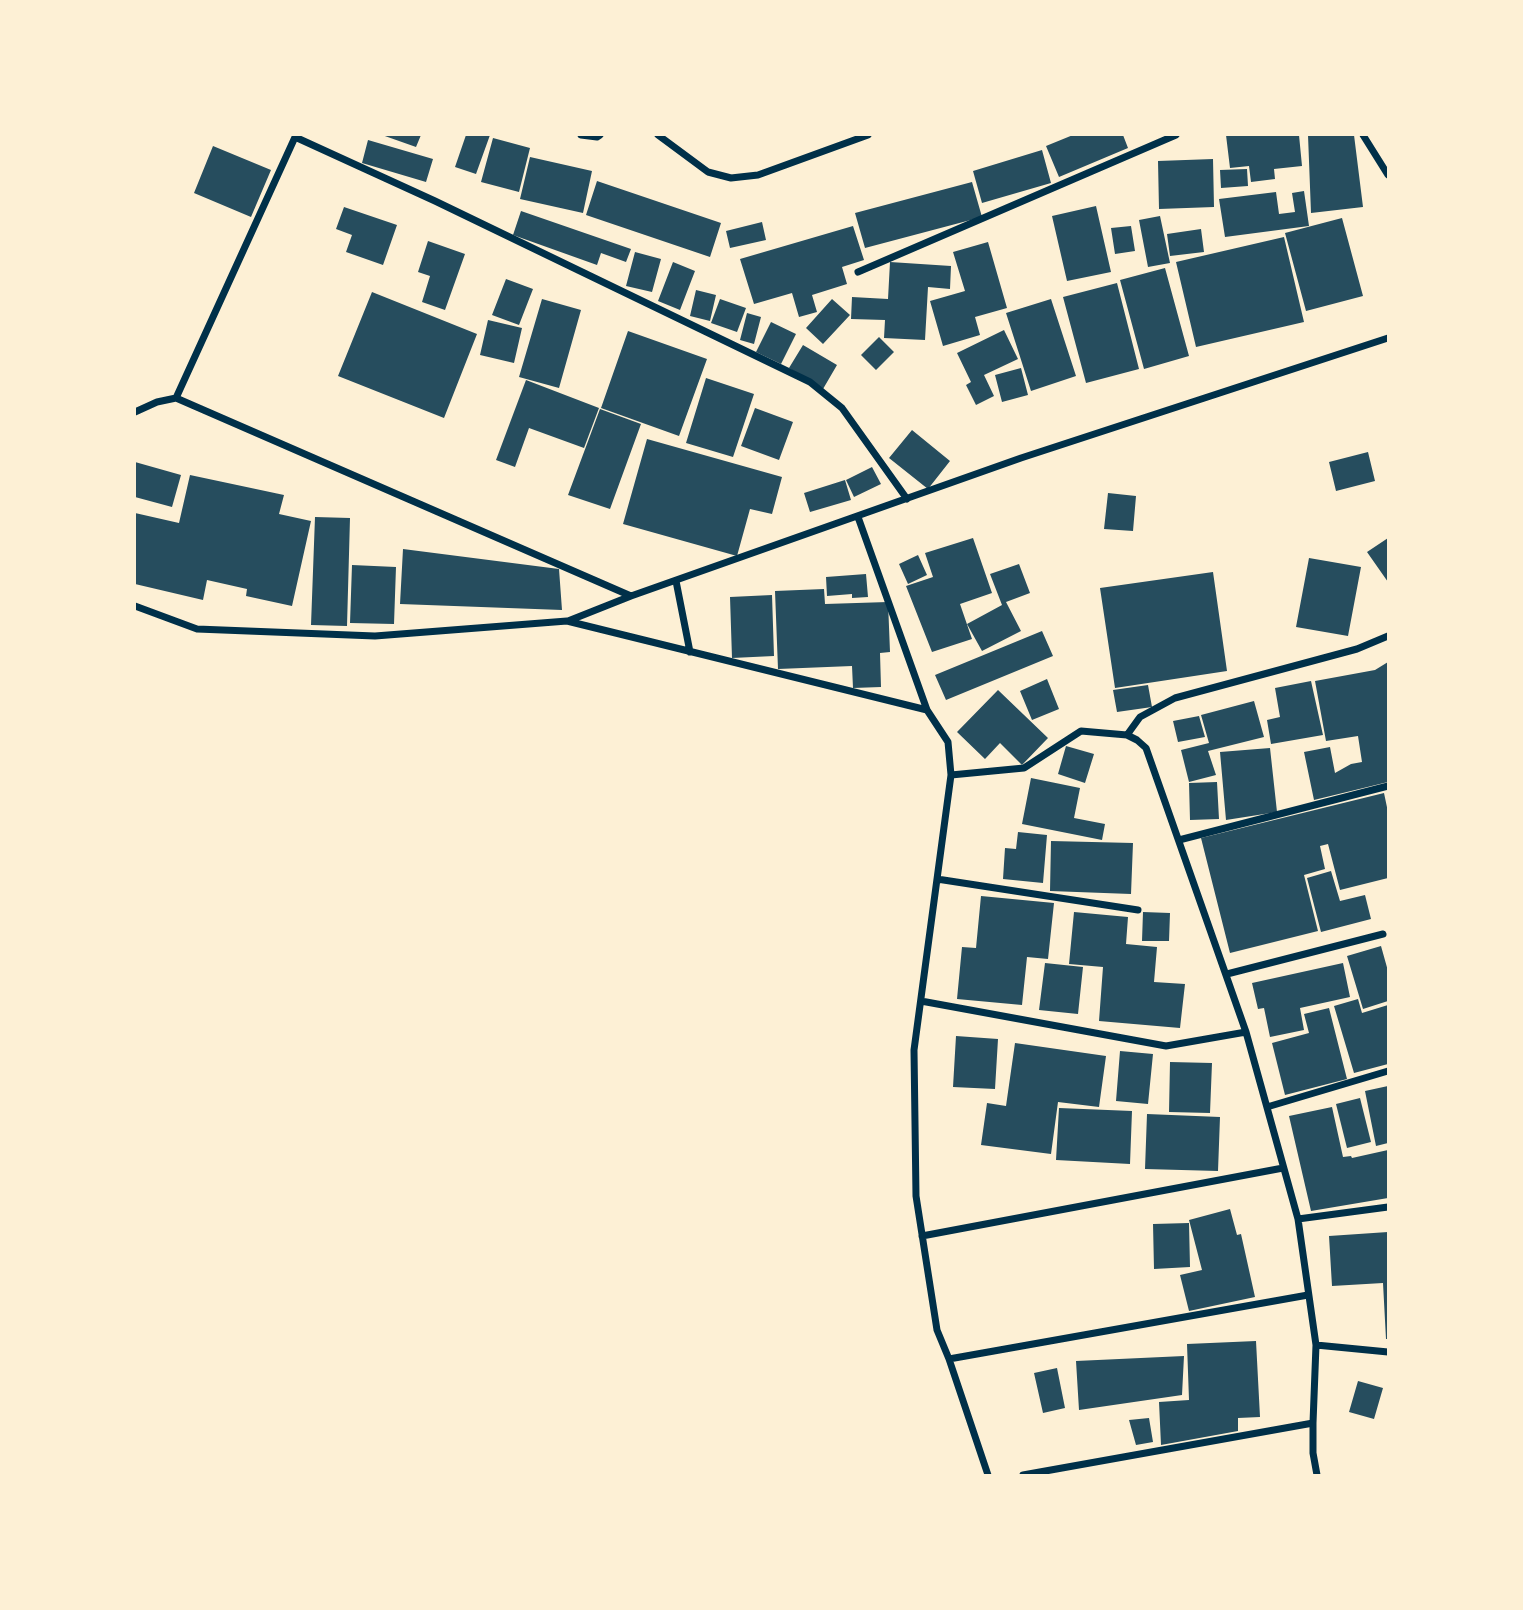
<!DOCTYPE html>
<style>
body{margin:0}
#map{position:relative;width:1523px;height:1610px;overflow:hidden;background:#fdf0d5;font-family:"Golos Text",sans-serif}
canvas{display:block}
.frame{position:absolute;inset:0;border:136px solid #fdf0d5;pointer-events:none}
</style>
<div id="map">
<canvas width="1523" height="1610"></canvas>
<div class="frame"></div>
</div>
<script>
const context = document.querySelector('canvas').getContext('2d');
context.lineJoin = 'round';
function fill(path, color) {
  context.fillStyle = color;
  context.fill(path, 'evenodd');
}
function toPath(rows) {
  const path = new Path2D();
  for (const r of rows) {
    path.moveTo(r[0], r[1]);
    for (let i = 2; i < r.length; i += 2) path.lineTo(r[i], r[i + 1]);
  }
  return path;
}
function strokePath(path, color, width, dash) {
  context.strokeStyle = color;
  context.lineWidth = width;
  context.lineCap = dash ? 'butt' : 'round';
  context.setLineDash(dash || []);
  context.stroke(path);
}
fill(toPath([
 [382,135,421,135,416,147],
 [466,135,490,135,476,174,455,167],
 [1073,135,1123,135,1128,148,1059,177,1046,146],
 [1226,135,1299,135,1302,166,1274,169,1275,179,1251,182,1249,166,1230,168],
 [1308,135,1354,135,1363,207,1311,213],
 [493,138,530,148,519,192,481,182],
 [368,140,433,159,426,182,362,163],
 [213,146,271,170,251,217,194,193],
 [1042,150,1051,183,982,203,973,171],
 [530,157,592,171,583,213,520,199],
 [1213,159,1214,207,1159,209,1158,161],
 [1247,169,1248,186,1221,188,1220,170],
 [597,181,721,223,710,257,586,215],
 [972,182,982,217,865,248,855,213],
 [1304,191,1309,226,1225,237,1219,199,1276,192,1279,214,1295,212,1292,193],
 [1096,206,1111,272,1067,281,1052,216],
 [344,207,397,225,383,265,346,252,352,235,336,229],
 [521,211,631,249,626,262,601,253,597,265,513,235],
 [1160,216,1170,263,1148,267,1139,220],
 [1342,218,1363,296,1306,311,1285,233],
 [762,222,766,240,730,248,726,231],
 [853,226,864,260,842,267,847,284,812,295,817,312,799,317,792,293,754,304,740,259],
 [1131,226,1135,251,1115,254,1111,228],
 [1201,229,1204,252,1170,256,1167,234],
 [1284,237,1304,322,1196,347,1176,262],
 [428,241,465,254,445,310,422,302,430,276,418,272],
 [988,242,1007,308,975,317,980,335,943,346,930,301,965,291,953,252],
 [635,252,661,259,652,292,626,286],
 [673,262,695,271,680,310,658,301],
 [890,262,951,266,950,289,928,287,925,340,884,338,885,320,851,319,852,297,888,299],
 [1165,268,1189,356,1144,369,1120,280],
 [506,279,533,289,519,325,492,315],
 [1117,283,1139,369,1086,383,1063,297],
 [696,290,716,295,710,321,690,316],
 [372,292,477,334,444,418,338,376],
 [542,299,581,310,559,388,519,377],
 [720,299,746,308,737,332,711,323],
 [832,299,850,315,823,344,806,328],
 [1051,299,1076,376,1031,391,1006,313],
 [747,313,761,317,754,344,740,340],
 [488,320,522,328,514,363,480,355],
 [771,322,796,334,781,364,756,352],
 [1004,330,1018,359,984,375,994,396,976,405,966,385,971,382,957,353],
 [628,331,707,359,679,436,601,408],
 [879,337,894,352,876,370,861,355],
 [803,345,837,365,823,389,789,368],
 [1021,368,1028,395,1002,402,995,375],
 [706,378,754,394,733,457,686,443],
 [526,380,599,408,584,448,529,428,515,467,496,460],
 [755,408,793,422,779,460,741,446],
 [600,409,641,424,610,509,568,495],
 [912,430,950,461,928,489,889,458],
 [647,439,782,477,772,514,750,509,737,556,623,524],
 [1368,452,1375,481,1336,491,1329,462],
 [135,462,181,475,172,507,135,497],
 [872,467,881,484,854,497,846,480],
 [190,475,284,495,279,514,311,521,292,606,246,596,247,589,207,580,203,600,135,584,135,513,179,523],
 [845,480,851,500,810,512,804,493],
 [1108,493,1136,496,1133,531,1104,529],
 [315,517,350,518,347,626,311,625],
 [973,538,992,593,960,604,972,639,932,652,906,586,933,577,925,553],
 [1388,538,1388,582,1367,552],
 [403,549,559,569,562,610,400,604],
 [918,555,927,575,908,584,899,564],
 [1309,558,1361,567,1348,636,1296,627],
 [1019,564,1030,593,1006,602,1021,631,982,651,967,624,1002,605,990,574],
 [352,565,396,567,394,624,350,623],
 [1213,572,1227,671,1115,688,1100,588],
 [866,574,868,597,852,598,852,594,827,596,826,577],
 [824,589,825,604,888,602,890,652,880,653,881,687,853,688,852,666,778,669,775,591],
 [772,595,774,656,732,658,730,597],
 [1042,631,1053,656,946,700,935,675],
 [1388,662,1388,782,1314,800,1304,752,1330,747,1335,773,1351,764,1362,762,1358,736,1326,741,1315,681,1375,670],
 [1047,679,1059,709,1032,720,1020,691],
 [1311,681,1323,735,1271,744,1267,720,1280,717,1275,688],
 [1148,685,1152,707,1117,712,1113,690],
 [998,690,1048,738,1022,765,1000,743,985,759,957,732],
 [1254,701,1264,737,1208,751,1216,775,1189,782,1181,750,1209,743,1201,715],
 [1199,716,1205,737,1178,742,1173,721],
 [1066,746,1094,754,1085,783,1058,774],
 [1270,748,1277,812,1226,820,1220,752],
 [1031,778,1080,788,1074,818,1105,824,1102,840,1022,824],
 [1217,782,1219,819,1190,820,1189,783],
 [1384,793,1388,812,1388,878,1340,890,1328,844,1320,846,1325,869,1304,875,1318,931,1230,953,1201,838],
 [1018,832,1047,835,1043,883,1003,879,1005,848,1016,849],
 [1051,841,1133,843,1131,894,1050,891],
 [1331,871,1340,901,1365,895,1371,919,1321,932,1307,878],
 [981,896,1054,903,1048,959,1027,957,1022,1005,957,999,962,947,976,948],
 [1074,912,1128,917,1126,944,1157,947,1154,982,1185,984,1180,1028,1099,1021,1103,967,1069,964],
 [1143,912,1170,913,1169,941,1142,941],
 [1381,946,1388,971,1388,1001,1363,1009,1347,956],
 [1045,963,1083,967,1078,1014,1039,1010],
 [1343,963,1350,997,1300,1008,1304,1030,1270,1037,1264,1008,1258,1009,1252,983],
 [1358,999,1362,1013,1388,1005,1388,1064,1354,1073,1334,1006],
 [1329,1008,1347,1079,1285,1095,1272,1043,1309,1033,1304,1014],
 [956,1036,998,1039,995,1089,953,1087],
 [1015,1043,1106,1056,1099,1107,1058,1102,1051,1154,981,1145,987,1103,1006,1106],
 [1120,1051,1153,1054,1148,1104,1116,1101],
 [1170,1062,1212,1063,1210,1113,1169,1112],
 [1388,1086,1388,1143,1376,1146,1365,1091],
 [1360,1098,1371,1142,1347,1148,1336,1104],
 [1332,1107,1343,1157,1351,1156,1352,1158,1388,1150,1388,1198,1311,1211,1289,1116],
 [1059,1108,1132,1111,1130,1164,1056,1160],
 [1147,1114,1220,1117,1218,1171,1145,1169],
 [1230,1209,1237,1235,1241,1234,1255,1297,1189,1311,1180,1275,1202,1270,1189,1220],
 [1189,1223,1190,1267,1154,1269,1153,1224],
 [1388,1232,1388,1339,1386,1339,1383,1283,1332,1286,1329,1236],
 [1256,1341,1260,1417,1238,1418,1238,1431,1161,1445,1159,1402,1189,1400,1187,1344],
 [1184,1356,1182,1395,1079,1410,1076,1361],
 [1057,1368,1065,1408,1043,1413,1034,1373],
 [1358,1381,1383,1388,1374,1419,1349,1412],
 [1149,1418,1153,1442,1136,1445,1129,1420]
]), '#264d5e');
strokePath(toPath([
 [581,135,597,137,600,135],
 [658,135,708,172,731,178,758,175,868,135],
 [1363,135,1388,175],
 [295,137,435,201,810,382,842,408,907,499],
 [858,272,1176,135],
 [176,398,631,596,1021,458,1388,338],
 [135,412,157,402,176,398,296,135],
 [858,517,927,710],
 [676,581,690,652],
 [135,606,197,629,375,636,567,621,927,710,948,742,951,775,914,1050,916,1196,937,1330,949,1359,988,1475],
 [568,621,631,596],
 [1127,735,1140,717,1175,698,1357,649,1388,636],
 [951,775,1024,768,1081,731,1127,735,1137,740,1146,748,1246,1032,1298,1219,1316,1345,1313,1423,1313,1453,1317,1475],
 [1179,840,1388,786],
 [937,879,1138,910],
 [1227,974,1383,934],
 [921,1001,1166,1046,1246,1032],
 [1267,1107,1388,1071],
 [1298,1219,1388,1207],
 [922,1236,1283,1168],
 [1316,1345,1388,1352],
 [949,1359,1308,1295],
 [1023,1475,1313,1423]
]), '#003049', 7);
</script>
